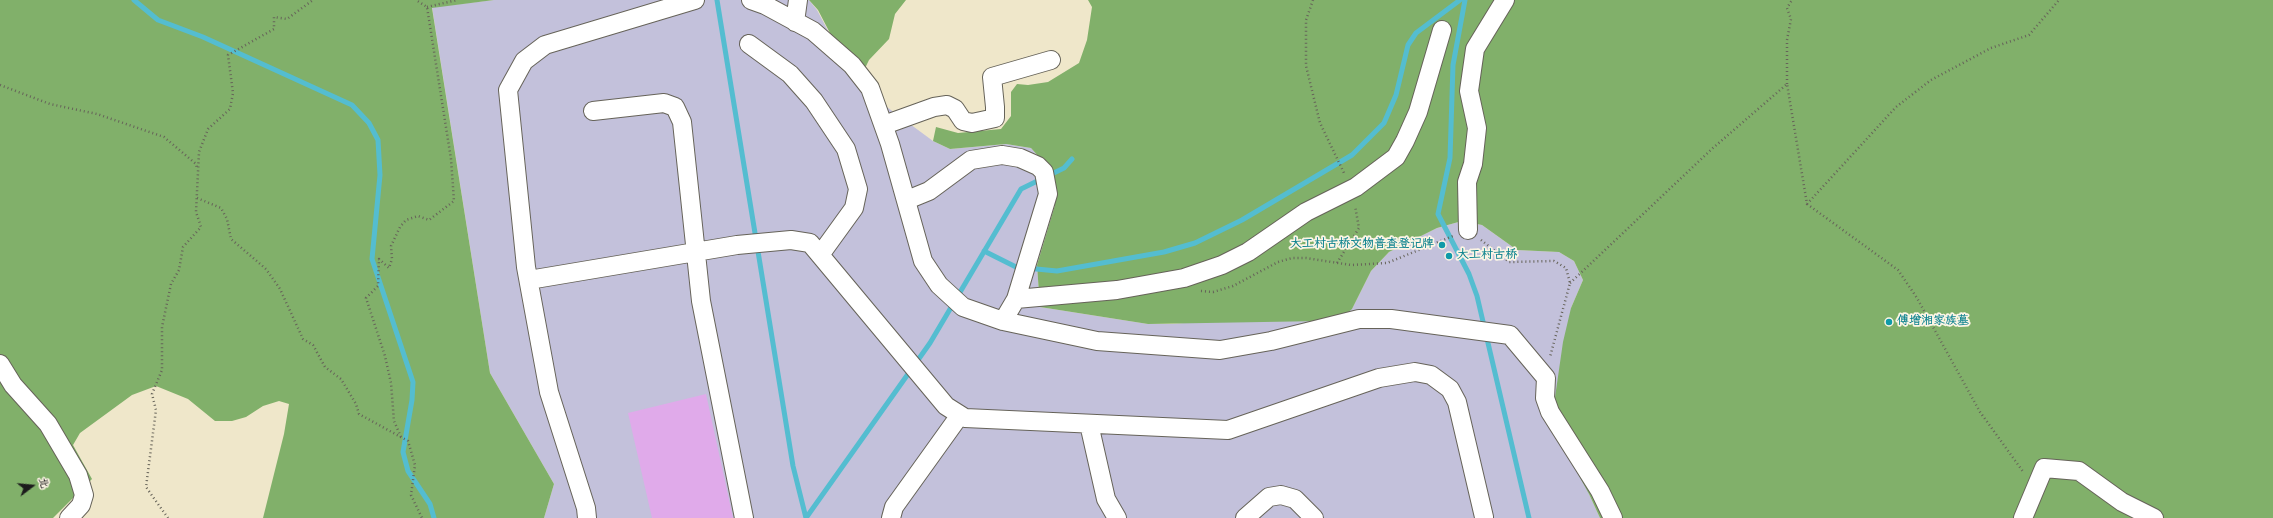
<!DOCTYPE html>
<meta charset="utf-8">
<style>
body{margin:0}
#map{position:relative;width:2273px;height:518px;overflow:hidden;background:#efe7ca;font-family:Kalam,"LXGW WenKai TC",sans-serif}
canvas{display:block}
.north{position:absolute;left:12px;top:466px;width:40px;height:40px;-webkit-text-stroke:3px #fcf5e5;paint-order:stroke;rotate:74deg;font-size:11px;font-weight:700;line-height:16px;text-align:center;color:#1c1c1c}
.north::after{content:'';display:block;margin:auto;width:14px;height:18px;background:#1c1c1c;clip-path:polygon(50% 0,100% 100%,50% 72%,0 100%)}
</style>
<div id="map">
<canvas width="2273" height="518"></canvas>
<div class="north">北</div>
</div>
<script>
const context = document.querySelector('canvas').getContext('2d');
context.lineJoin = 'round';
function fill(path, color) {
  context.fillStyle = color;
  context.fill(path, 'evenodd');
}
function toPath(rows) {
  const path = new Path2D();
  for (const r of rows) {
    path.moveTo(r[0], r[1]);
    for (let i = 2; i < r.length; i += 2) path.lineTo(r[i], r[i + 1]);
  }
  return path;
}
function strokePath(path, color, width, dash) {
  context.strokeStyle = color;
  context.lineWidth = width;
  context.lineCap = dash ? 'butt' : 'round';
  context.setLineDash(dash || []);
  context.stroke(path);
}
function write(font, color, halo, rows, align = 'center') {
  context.font = font + ' Kalam,"LXGW WenKai TC",sans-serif';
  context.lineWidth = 3.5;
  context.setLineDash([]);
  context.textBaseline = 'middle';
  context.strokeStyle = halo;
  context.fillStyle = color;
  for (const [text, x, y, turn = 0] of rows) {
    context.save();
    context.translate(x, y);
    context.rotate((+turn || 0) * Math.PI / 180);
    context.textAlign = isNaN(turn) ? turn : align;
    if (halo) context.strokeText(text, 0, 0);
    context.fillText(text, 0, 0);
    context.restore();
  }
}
fill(toPath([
 [494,0,809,0,817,10,857,85,933,141,950,149,1006,144,1031,148,1047,166,1054,182,1055,205,1037,265,1040,307,1148,324,1172,324,1352,309,1371,271,1389,252,1437,228,1462,221,1482,225,1517,250,1559,252,1574,261,1583,280,1571,308,1589,494,1600,518,544,518,554,484,490,373,432,7]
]), '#c3c1db');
fill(toPath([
 [0,0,494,0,432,8,490,373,554,484,544,518,263,518,284,434,289,404,279,401,263,406,246,417,232,421,215,421,188,399,156,386,132,395,80,433,73,445,92,479,53,518,0,518],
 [809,0,906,0,895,14,889,39,869,60,857,85,818,10],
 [1088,0,2273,0,2273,518,1600,518,1589,494,1551,425,1563,342,1571,308,1583,280,1574,261,1559,252,1517,250,1482,225,1462,221,1437,228,1389,252,1371,271,1352,309,1341,318,1321,321,1148,324,1040,307,1037,265,1055,205,1054,183,1047,166,1031,148,1006,144,950,149,933,141,936,127,958,133,1001,129,1011,116,1011,92,1017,84,1028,85,1048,82,1079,63,1087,40,1092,7]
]), '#81b06a');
strokePath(toPath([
 [134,0,158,20,203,37,352,105,369,123,378,140,380,175,372,259,413,382,412,400,403,452,408,471,430,504,434,518],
 [717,0,793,466,806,518],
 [1465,0,1453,65,1450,158,1438,214,1469,274,1477,296,1529,518],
 [984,251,1016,267,1057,271,1164,252,1195,243,1242,220,1352,155,1384,123,1396,95,1408,45,1416,33,1460,0],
 [806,518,930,343,1021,189,1064,168,1072,159]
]), '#54bdd0', 5);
fill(toPath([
 [706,394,733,518,652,518,628,413]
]), '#e0aaea');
const minor = toPath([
 [751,0,765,5,813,31,852,65,870,88,890,144,923,261,939,285,963,307,1003,321,1097,341,1220,350,1271,341,1359,319,1391,319,1510,335,1546,378,1545,398,1550,412,1600,491,1613,518],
 [795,22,798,0],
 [749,44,790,74,814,101,846,149,858,189,854,208,820,255],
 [593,111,664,103,675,107,682,122,701,301,744,518],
 [884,125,934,107,947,105,955,109,963,121,972,123,995,118,995,107,992,77,1051,60],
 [907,200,929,191,971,160,1002,155,1020,158,1038,166,1044,172,1048,194,1016,299],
 [1468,230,1467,182,1473,164,1477,128,1469,91,1475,49,1505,0],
 [529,280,737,245,791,240,810,243,946,406,965,418,1228,430,1379,378,1415,372,1431,375,1450,389,1457,402,1484,517],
 [1003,321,1016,299,1117,290,1184,278,1222,265,1248,252,1306,212,1356,187,1396,157,1405,141,1418,112,1442,30],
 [0,364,13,385,48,424,78,475,84,495,81,505,69,518],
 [1089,424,1106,499,1117,518],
 [587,518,586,508,549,392,526,267,508,90,524,61,545,45,695,0],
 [891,518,894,507,960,415],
 [1245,518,1269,497,1281,495,1295,499,1314,518],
 [2023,518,2044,468,2079,471,2122,502,2154,518]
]);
strokePath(minor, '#666359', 20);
strokePath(toPath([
 [1313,0,1306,20,1306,66,1320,123,1345,175],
 [427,7,457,0],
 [1787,84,1787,40,1791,19,1787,8,1792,0],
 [0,85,50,104,97,114,164,137,196,164,197,168],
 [197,198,221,208,227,219,231,239,266,269,280,289,303,339,313,345,325,367,341,379,356,404,359,414,408,441,415,465,411,495,422,518],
 [1807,204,1898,270,1917,298,1980,412,2024,473],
 [1481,240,1509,262,1554,261,1566,268,1570,283,1550,357],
 [1337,263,1359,228,1355,206],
 [1570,283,1713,148,1787,84,1807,204,1896,107,1931,80,1991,48,2029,35,2059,0],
 [1201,291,1213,292,1233,286,1278,262,1292,258,1306,258,1351,265,1387,263,1453,236],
 [401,437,394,421,391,383,385,356,366,298,378,286,379,259,389,268,392,259,391,246,400,227,406,220,418,216,429,220,454,201,451,159,427,7,416,0],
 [168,518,146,487,156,410,152,394,162,370,162,327,171,284,179,270,183,247,201,227,196,212,199,152,208,129,230,109,233,93,228,55,274,29,274,17,287,19,313,0]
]), '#666359', 2.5, [1, 3]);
strokePath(minor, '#fff', 18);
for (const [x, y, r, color] of [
 [1442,245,4,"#0f9aa8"],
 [1449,256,4,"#0f9aa8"],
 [1889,322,4,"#0f9aa8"]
]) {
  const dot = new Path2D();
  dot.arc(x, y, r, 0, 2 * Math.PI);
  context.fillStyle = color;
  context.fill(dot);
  strokePath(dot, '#fcf5e5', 1.5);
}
write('bold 12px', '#0d838f', '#fcf5e5', [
 ["大工村古桥文物普查登记牌",1434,245,"right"],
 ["大工村古桥",1457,256],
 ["傅增湘家族墓",1897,322]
], 'left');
</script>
